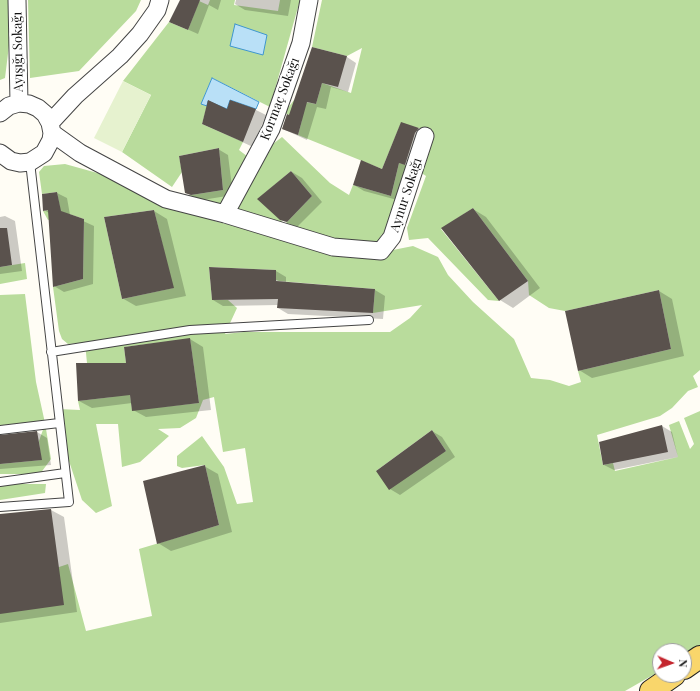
<!DOCTYPE html>
<meta charset="utf-8">
<style>
body{margin:0}
#map{position:relative;width:700px;height:691px;overflow:hidden;background:#fffdf5;font-family:"Playfair Display",serif}
canvas{display:block}
.north{position:absolute;left:652px;top:643px;width:40px;height:40px;box-sizing:border-box;background:#fff;border:1px solid #a0a0a0;border-radius:50%;rotate:92deg;font-size:11px;font-weight:700;line-height:16px;text-align:center;color:#111}
.north::after{content:'';display:block;margin:auto;width:14px;height:18px;background:#c4262e;clip-path:polygon(50% 0,100% 100%,50% 72%,0 100%)}
</style>
<div id="map">
<canvas width="700" height="691"></canvas>
<div class="north">N</div>
</div>
<script>
const context = document.querySelector('canvas').getContext('2d');
context.lineJoin = 'round';
function fill(path, color) {
  context.fillStyle = color;
  context.fill(path, 'evenodd');
}
function toPath(rows) {
  const path = new Path2D();
  for (const r of rows) {
    path.moveTo(r[0], r[1]);
    for (let i = 2; i < r.length; i += 2) path.lineTo(r[i], r[i + 1]);
  }
  return path;
}
function strokePath(path, color, width, dash) {
  context.strokeStyle = color;
  context.lineWidth = width;
  context.lineCap = dash ? 'butt' : 'round';
  context.setLineDash(dash || []);
  context.stroke(path);
}
function write(font, color, halo, rows, align = 'center') {
  context.font = font + ' "Playfair Display",serif';
  context.lineWidth = 4;
  context.setLineDash([]);
  context.textBaseline = 'middle';
  context.strokeStyle = halo;
  context.fillStyle = color;
  for (const [text, x, y, turn = 0] of rows) {
    context.save();
    context.translate(x, y);
    context.rotate((+turn || 0) * Math.PI / 180);
    context.textAlign = isNaN(turn) ? turn : align;
    if (halo) context.strokeText(text, 0, 0);
    context.fillText(text, 0, 0);
    context.restore();
  }
}
fill(toPath([
 [0,0,11,0,11,29,5,78,0,80],
 [28,0,141,0,136,11,79,71,30,78],
 [210,0,235,0,234,5,278,11,280,0,300,0,270,107,212,78,201,104,207,106,202,124,243,142,239,150,252,160,282,137,330,183,349,195,353,185,391,196,399,163,413,167,422,129,401,123,382,169,298,135,302,120,284,113,294,100,316,104,322,83,351,93,362,48,347,56,312,47,322,0,700,0,700,370,693,376,698,387,688,391,672,408,660,416,597,435,603,465,613,463,615,471,678,457,669,425,679,421,690,449,694,444,684,418,700,411,700,648,684,657,684,651,660,651,660,671,625,691,0,691,0,614,59,567,68,564,86,631,152,616,139,549,219,525,205,465,182,468,177,466,177,456,202,436,224,467,237,504,253,502,245,448,223,452,214,397,203,400,196,418,180,428,158,429,169,436,140,462,122,467,118,424,96,424,112,506,96,513,82,500,64,446,58,409,80,410,78,401,112,397,109,363,87,363,85,343,68,344,62,339,59,331,53,287,83,279,84,219,69,214,48,220,43,211,60,208,57,192,42,194,39,172,44,166,65,164,101,174,190,213,218,222,344,251,388,251,413,246,438,257,448,275,473,302,514,339,531,378,550,380,569,386,581,382,578,371,671,349,659,290,565,311,549,308,529,295,528,281,473,208,441,229,499,301,488,300,428,238,409,240,407,228,426,176,414,168,390,239,382,234,377,245,344,241,305,232,206,203,198,198,185,196,223,190,219,148,179,156,182,172,172,187,122,152,151,95,123,81,169,22,188,30,199,1,208,5],
 [291,171,312,196,285,224,258,199],
 [154,210,173,288,122,299,104,217],
 [209,267,276,270,276,280,279,281,375,289,373,313,422,305,410,318,390,332,244,332,225,334,237,308,228,300,212,300],
 [190,339,199,403,132,410,124,347],
 [432,430,446,451,376,471],
 [25,263,27,279,0,284,0,267],
 [25,294,36,382,45,423,51,459,40,474,0,474,0,464,41,460,39,441,45,424,37,428,0,434,0,295],
 [0,484,46,484,45,493,0,500]
]), '#b9dc9c');
fill(toPath([
 [123,81,151,95,122,152,94,138]
]), '#e6f2cf');
const water = toPath([
 [235,24,267,35,263,55,230,46,235,24],
 [212,78,259,102,256,109,230,100,227,109,208,101,207,106,201,104,212,78]
]);
fill(water, '#b9e0f7');
strokePath(water, '#3f96cf', 1);
fill(toPath([
 [181,0,221,0,218,10,209,5,198,34,171,22],
 [236,0,291,0,288,16,245,10,235,4],
 [313,48,347,57,356,63,348,92,331,87,326,109,317,107,307,140,283,129,290,116],
 [231,101,256,110,266,115,253,147,203,124,228,111],
 [402,124,419,129,428,135,401,201,364,191,354,185,383,170],
 [218,149,228,155,233,195,202,200,186,193],
 [292,172,302,178,322,202,297,227,281,220],
 [57,193,67,198,70,215,94,226,93,284,64,292,54,286,49,213,44,210,43,195],
 [473,209,486,217,540,288,513,308,500,300],
 [154,211,167,219,186,296,136,306,122,298],
 [5,216,15,221,22,271,0,274,0,217],
 [210,268,276,271,286,277,286,283,375,290,385,296,383,319,288,314,278,308,278,305,223,306,213,300],
 [659,291,672,299,684,356,592,378,579,370],
 [190,339,203,347,211,410,146,417,133,410,132,403,92,408,79,401,127,364,125,348],
 [662,426,672,432,678,457,614,470,604,465],
 [432,431,442,437,455,457,400,495,390,489],
 [37,432,47,438,51,465,0,469,0,436],
 [204,466,218,474,232,532,171,551,158,543],
 [51,510,64,517,77,612,0,623,0,516]
]), '#0003');
fill(toPath([
 [180,0,200,0,188,30,169,22],
 [312,47,347,56,338,87,322,83,316,104,307,102,298,135,282,129,287,114,289,115],
 [208,100,227,109,230,100,256,109,243,142,202,124],
 [401,122,419,128,415,133,405,165,399,163,391,196,353,185,361,160,382,169],
 [219,148,223,190,191,195,185,193,179,156],
 [291,171,312,196,287,222,280,220,257,199],
 [57,192,61,211,84,219,83,279,53,287,48,210,43,211,42,194],
 [473,208,528,281,499,301,441,228],
 [154,210,174,288,122,299,104,217],
 [0,228,7,228,12,265,0,267],
 [209,267,276,270,276,281,375,289,373,313,277,308,278,299,212,300],
 [659,290,671,349,578,371,565,311],
 [190,338,199,403,132,411,130,395,78,401,76,363,126,363,124,347],
 [662,425,668,452,603,465,599,442],
 [432,430,446,451,389,490,376,471],
 [37,431,42,460,0,464,0,435],
 [205,465,219,525,157,544,143,481],
 [51,509,64,605,0,614,0,514]
]), '#5a524d');
const lane = toPath([
 [51,352,190,330,369,320],
 [0,430,59,423],
 [0,482,65,473],
 [0,507,69,502,30,162]
]);
const street = toPath([
 [17,0,19,103],
 [0,113,9,106,19,103,29,104,38,108,45,114,50,123,52,133,51,140,44,153,30,162,20,163,11,161,0,153],
 [50,123,75,96,120,56,140,34,157,10,160,0],
 [52,133,80,153,166,199,225,214,333,247,381,251,392,237,425,136],
 [225,214,271,129,301,43,309,0]
]);
const primary = toPath([
 [684,668,700,657],
 [651,691,674,675]
]);
strokePath(lane, '#444', 10);
strokePath(street, '#444', 19);
strokePath(primary, '#222', 24);
strokePath(lane, '#fff', 8);
strokePath(street, '#fff', 17);
strokePath(primary, '#f9d66b', 22);
write('13px', '#111', '#fff', [
 ["Ayışığı Sokağı",18,52,-91],
 ["Kormaç Sokağı",280,99,-69],
 ["Aynur Sokağı",406,195,-72]
]);
</script>
